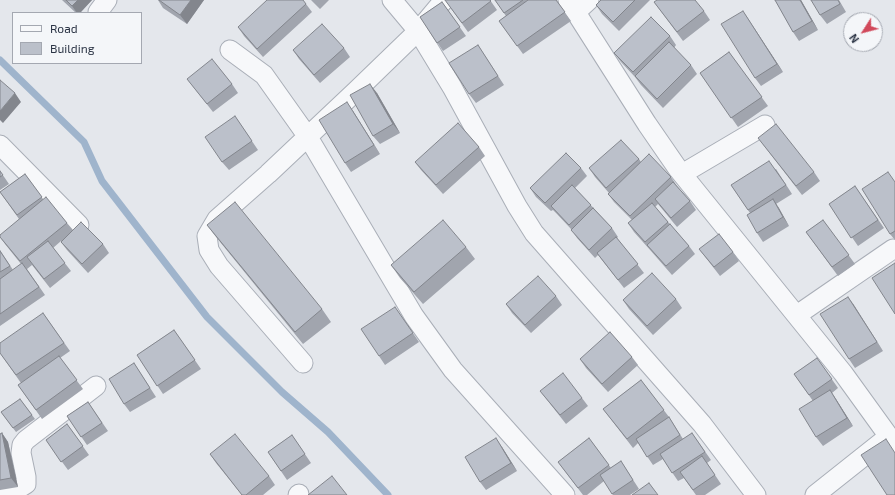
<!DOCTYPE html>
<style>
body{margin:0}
#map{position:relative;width:895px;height:495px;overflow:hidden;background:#e4e7ec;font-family:"Exo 2",sans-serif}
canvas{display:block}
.legend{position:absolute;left:12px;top:12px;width:130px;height:52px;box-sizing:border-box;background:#f4f6f9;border:1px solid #a4a8b1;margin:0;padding:5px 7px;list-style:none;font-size:12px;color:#2b3445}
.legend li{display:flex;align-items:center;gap:8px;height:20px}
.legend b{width:20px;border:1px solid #a4a8b1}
.north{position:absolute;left:843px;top:12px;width:40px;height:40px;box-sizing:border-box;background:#f4f6f9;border:1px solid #a4a8b1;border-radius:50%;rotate:234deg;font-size:11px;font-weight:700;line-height:16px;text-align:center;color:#2b3445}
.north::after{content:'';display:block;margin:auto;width:14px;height:18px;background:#d1495b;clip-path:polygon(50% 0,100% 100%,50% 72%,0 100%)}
</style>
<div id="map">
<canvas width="895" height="495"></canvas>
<ul class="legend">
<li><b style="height:5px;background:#f7f8fa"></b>Road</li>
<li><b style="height:11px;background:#bbc0ca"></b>Building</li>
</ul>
<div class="north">N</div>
</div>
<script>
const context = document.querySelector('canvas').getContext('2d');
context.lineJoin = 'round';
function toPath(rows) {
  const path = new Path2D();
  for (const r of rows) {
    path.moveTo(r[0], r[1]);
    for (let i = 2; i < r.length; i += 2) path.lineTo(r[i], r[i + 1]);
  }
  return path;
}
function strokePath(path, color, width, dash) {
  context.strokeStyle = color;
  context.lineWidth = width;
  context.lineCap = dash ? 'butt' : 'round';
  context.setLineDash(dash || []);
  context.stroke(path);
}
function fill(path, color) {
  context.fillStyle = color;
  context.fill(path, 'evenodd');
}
strokePath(toPath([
 [0,60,84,142,102,181,207,317,282,392,328,432,388,495]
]), '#9fb4cc', 7);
const street = toPath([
 [392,0,418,31,452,87,517,206,534,233,702,424,756,495],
 [568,0,647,124,678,169,843,373,895,445],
 [98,12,107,0],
 [576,12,589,0],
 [230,50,264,75,308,137,414,316,453,370,565,495],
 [0,145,79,225],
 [682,174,765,125],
 [797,315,893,249],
 [303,363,219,266,209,250,207,236,217,219,268,174,356,91,418,31,444,0],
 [8,495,26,484,26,477,21,453,22,445,26,440,96,386],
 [298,495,299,494],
 [815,495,883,441]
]);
strokePath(street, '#a9aeb7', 21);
strokePath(street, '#f7f8fa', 19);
fill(toPath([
 [62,0,92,0,80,13,76,13],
 [158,0,204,0,187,24,163,8],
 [311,0,329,0,320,9],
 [445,0,490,0,497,10,468,32],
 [495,0,556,0,571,21,523,54,499,21,506,16],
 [601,0,650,0,619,31,602,14,596,5],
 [775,0,801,0,818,30,799,41,793,32],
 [839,0,846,12,827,24,820,15],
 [442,2,466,36,443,51,420,17],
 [654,2,704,11,710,20,683,41],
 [306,4,312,12,263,57,244,36,238,27],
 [743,11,783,72,761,86,755,78],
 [670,36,676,45,674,48,691,65,697,74,663,108,641,85,635,77,621,62,614,53],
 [478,45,504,85,476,103,469,94],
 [344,48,350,57,320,83,299,59,293,50],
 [729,52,768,106,738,127,700,73],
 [187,79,232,84,238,93,213,112],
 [377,93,400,133,380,144,373,136],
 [353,111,380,154,351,172,345,163],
 [235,116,258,150,229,170,222,162],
 [758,138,814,172,820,181,802,195],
 [479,147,485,156,443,194,421,170,415,162],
 [639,159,641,162,671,177,677,186,690,201,696,210,677,227,658,204,655,207,689,246,695,254,672,275,651,251,634,232,628,223,632,220,614,202,608,194,609,193,595,177,589,168],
 [581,168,587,176,575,188,612,228,618,237,617,238,644,273,624,288,598,255,595,258,577,238,571,229,557,214,553,210,551,211,536,197,530,188],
 [776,169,792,194,776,204,789,226,763,242,757,233,750,213,731,185],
 [0,171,9,184,0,190],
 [25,174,43,199,67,223,73,230,103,244,109,253,88,273,67,250,61,242,61,241,53,248,71,271,50,288,32,265,27,269,45,295,0,326,0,250,13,270,21,264,5,244,0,237,19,219,0,192],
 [895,182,895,240,890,234],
 [855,186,884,228,858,246,829,204],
 [823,220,855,264,838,276,806,232],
 [207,225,322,309,331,322,303,344,216,237],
 [466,247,475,259,423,304,400,278,391,265],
 [699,249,733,252,739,261,720,276],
 [556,296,562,305,531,333,512,313,506,304],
 [848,297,883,351,855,368,849,359],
 [676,299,682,308,653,335,629,309,623,300],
 [395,307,419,342,385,365,379,356],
 [43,313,70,351,60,358,83,389,42,419,18,385,21,383,0,353],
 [174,330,201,369,163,394,137,355],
 [632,357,638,365,608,392,586,368,580,359],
 [817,358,838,388,832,393,853,426,823,446,816,437,813,401,794,374],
 [134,363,156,397,130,412,124,404],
 [641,380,669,417,683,439,692,433,711,460,707,463,721,484,705,495,696,495,684,478,678,481,663,459,653,465,638,443,633,448,603,409],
 [540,391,582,398,588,406,566,424],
 [20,399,35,419,16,432,1,412],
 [88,402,108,431,87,445,67,416],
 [67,424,89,455,68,470,46,440],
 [2,433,8,442,18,487,0,490,0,434],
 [292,435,311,463,287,480,268,452],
 [589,438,611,468,621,461,639,489,630,495,613,495,604,481,587,495,583,495,558,462],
 [502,447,517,471,486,490,480,482],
 [210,454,269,476,275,485,263,495,242,495,216,463]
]), '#a1a5ae');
fill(toPath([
 [78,0,92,0,80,13,77,13,72,6],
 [191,0,204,0,187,24,180,15],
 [800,0,801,0,818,30,812,21],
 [743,11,749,20,783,72,777,64],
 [370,84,377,93,400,133,393,124],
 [15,93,21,102,3,123,0,120,0,111],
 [347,102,353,111,380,154,374,145],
 [773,199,779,208,789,226,783,217],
 [848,297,854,305,883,351,877,342],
 [830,390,836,399,853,426,847,418],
 [2,433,8,442,18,487,11,478],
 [496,438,502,447,517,471,511,463]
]), '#83868d');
const building = toPath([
 [66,0,78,0,72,6,66,0],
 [159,0,191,0,180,15,159,0],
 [267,0,303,0,306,4,257,49,238,27,267,0],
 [445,0,490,0,491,1,462,23,445,0],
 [495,0,523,0,504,13,495,0],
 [528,0,556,0,565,12,517,46,499,21,528,0],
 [601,0,635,0,613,22,596,5,601,0],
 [657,0,695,0,704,11,677,32,654,2,657,0],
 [775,0,800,0,812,21,793,32,775,0],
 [811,0,838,0,840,4,820,15,811,0],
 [442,2,460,27,437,43,420,17,442,2],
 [743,11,777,64,755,78,721,24,743,11],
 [651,17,670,36,633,72,614,53,651,17],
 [322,24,344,48,314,75,293,50,322,24],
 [669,42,691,65,657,99,635,76,669,42],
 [478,45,498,76,469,94,449,63,478,45],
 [729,52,762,97,731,118,700,73,729,52],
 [212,59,232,84,207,104,187,79,212,59],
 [0,80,15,93,0,111,0,80],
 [370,84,393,124,373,136,350,95,370,84],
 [347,102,374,145,345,163,319,120,347,102],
 [235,116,252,141,222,162,205,137,235,116],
 [458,123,479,147,436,185,415,162,458,123],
 [776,124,814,172,796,186,758,138,776,124],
 [621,140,639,159,606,188,589,168,621,140],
 [566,153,581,168,545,203,530,188,566,153],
 [649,154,671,177,630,216,608,194,649,154],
 [769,161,786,185,748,210,731,185,769,161],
 [0,171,3,175,0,177,0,171],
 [888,172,895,182,895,231,890,234,862,189,888,172],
 [25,174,42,197,17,215,0,192,25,174],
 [673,182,690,201,671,218,655,199,673,182],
 [572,185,591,205,569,225,551,206,572,185],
 [855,186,878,220,851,238,829,204,855,186],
 [46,197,67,223,20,261,0,237,0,235,46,197],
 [773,199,783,217,757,233,747,215,773,199],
 [235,202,322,309,295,332,207,225,235,202],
 [652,203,668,222,645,242,628,223,652,203],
 [593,208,612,228,589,250,571,230,593,208],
 [443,220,466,247,414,292,391,265,443,220],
 [823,220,849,255,832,267,806,232,823,220],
 [81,222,103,244,82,264,61,242,81,222],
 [670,224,689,246,666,266,647,245,670,224],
 [719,234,733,252,714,267,699,249,719,234],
 [616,237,638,264,618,280,597,253,616,237],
 [48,241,65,263,44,279,27,257,48,241],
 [0,251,10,266,0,272,0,251],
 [22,263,39,287,0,314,0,279,22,263],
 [895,263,895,314,872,278,895,263],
 [652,273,676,299,647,326,623,300,652,273],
 [538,276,556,296,525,325,506,304,538,276],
 [848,297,877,342,849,359,820,314,848,297],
 [395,307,413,333,379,356,361,329,395,307],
 [43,313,64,343,16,375,0,353,0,343,43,313],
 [174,330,195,360,157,386,137,355,174,330],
 [610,332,632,357,602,384,580,359,610,332],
 [59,356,77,380,36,410,18,385,59,356],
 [817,358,832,379,809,395,794,374,817,358],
 [134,363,150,388,124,404,109,379,134,363],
 [563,373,582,398,560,415,540,391,563,373],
 [641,380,664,410,627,439,603,409,641,380],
 [830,390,847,418,816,437,799,409,830,390],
 [20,399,32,415,13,428,1,412,20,399],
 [88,402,102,423,81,437,67,416,88,402],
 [669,417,680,435,647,457,636,439,669,417],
 [67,424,83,446,61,462,46,440,67,424],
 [2,433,11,478,0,480,0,434,2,433],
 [692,433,705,452,672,473,660,454,692,433],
 [235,434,269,476,246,495,242,495,210,454,235,434],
 [292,435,305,454,281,471,268,452,292,435],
 [496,438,511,463,480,482,465,457,496,438],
 [589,438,609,465,578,488,558,462,589,438],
 [886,439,895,453,895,495,887,495,861,455,886,439],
 [702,456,715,475,693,490,680,472,702,456],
 [621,461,633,480,612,494,600,475,621,461],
 [332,476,347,495,308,495,332,476],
 [649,483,658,495,632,495,649,483]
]);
fill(building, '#bbc0ca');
strokePath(building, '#83868d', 1);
</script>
